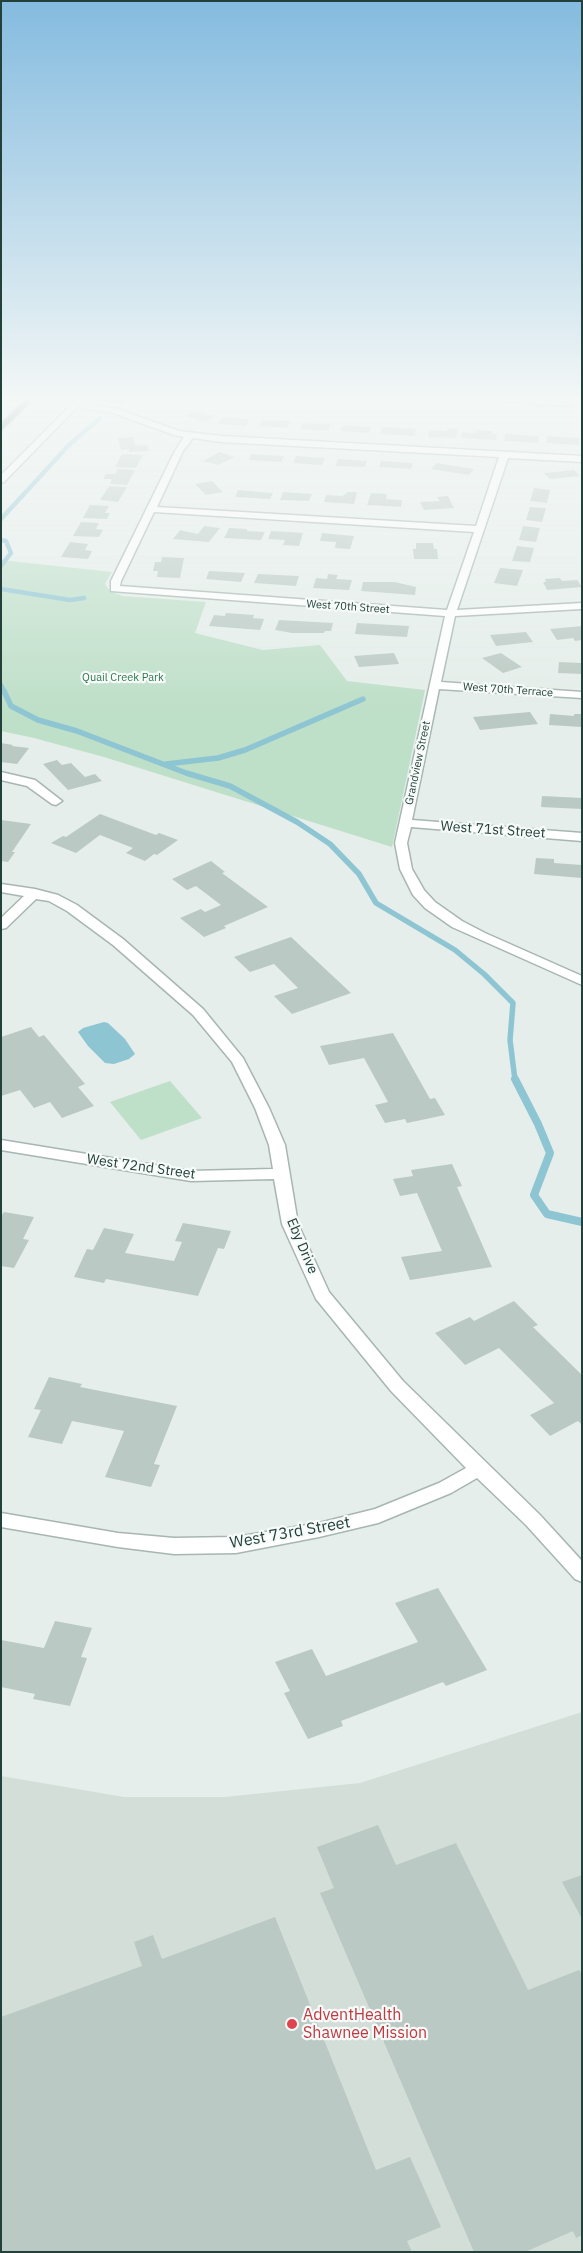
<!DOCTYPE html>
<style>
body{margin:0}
#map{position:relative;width:583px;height:2253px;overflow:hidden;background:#e5eeea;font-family:"IBM Plex Sans",sans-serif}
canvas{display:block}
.frame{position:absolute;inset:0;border:2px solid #24403a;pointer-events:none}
</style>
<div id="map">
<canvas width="583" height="2253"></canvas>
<div class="frame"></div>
</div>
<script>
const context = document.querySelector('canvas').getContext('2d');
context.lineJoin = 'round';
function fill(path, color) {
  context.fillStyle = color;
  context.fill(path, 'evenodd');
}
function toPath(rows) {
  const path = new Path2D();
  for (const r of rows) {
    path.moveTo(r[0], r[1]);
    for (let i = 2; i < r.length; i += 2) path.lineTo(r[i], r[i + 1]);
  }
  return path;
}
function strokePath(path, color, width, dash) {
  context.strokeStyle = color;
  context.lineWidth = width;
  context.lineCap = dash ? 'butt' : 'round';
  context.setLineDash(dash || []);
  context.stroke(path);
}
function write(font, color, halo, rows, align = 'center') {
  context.font = font + ' "IBM Plex Sans",sans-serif';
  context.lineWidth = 4.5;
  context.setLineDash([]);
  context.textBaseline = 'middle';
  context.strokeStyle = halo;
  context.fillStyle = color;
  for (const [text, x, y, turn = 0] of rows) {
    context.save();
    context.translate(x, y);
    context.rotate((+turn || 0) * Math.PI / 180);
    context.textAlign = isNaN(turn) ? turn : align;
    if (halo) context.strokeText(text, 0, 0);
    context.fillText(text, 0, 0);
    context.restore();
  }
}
fill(toPath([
 [582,1712,582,2252,1,2252,1,1776,124,1797,225,1797,360,1783]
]), '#d3ded9');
fill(toPath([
 [1,560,112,572,105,584,111,592,123,596,206,602,195,633,263,650,320,645,347,681,425,690,392,847,104,757,34,738,1,731],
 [170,1081,202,1118,141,1140,110,1102]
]), '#bedfc8');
fill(toPath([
 [104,1022,108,1023,125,1039,135,1054,129,1059,114,1064,105,1063,88,1046,78,1032,83,1028]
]), '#8ec5d2');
strokePath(toPath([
 [116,397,120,402],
 [1,519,69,445,100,418],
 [1,540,6,541,11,553,1,566],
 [1,589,70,600,84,598],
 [1,685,5,693]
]), '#8ec5d2', 4.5);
strokePath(toPath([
 [4,691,11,706,38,720,77,731,186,773,230,786,297,822,330,844,359,874,376,903,455,950,484,974,513,1003,510,1040,515,1080],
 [166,764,218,758,245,750,363,699]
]), '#8ec5d2', 5.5);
strokePath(toPath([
 [515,1079,538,1124,550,1153,534,1195,547,1214,582,1222]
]), '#8ec5d2', 8);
fill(toPath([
 [194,411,216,416,206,422,184,416],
 [222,417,249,419,246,426,218,424],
 [262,420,290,421,287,428,259,426],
 [303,423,331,424,328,431,300,429],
 [343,425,371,427,369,433,340,431],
 [382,427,416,429,415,436,380,434],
 [447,428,458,429,456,438,428,437,429,430,447,431],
 [476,430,493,431,492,434,497,434,496,440,461,438,463,432,475,433],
 [505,434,539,436,538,443,504,441],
 [547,436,580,438,579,445,546,443],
 [133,437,135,446,147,445,149,451,129,452,129,449,121,450,118,438],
 [220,452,235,457,218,465,203,461],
 [122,454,143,455,136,468,115,467],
 [251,454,284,456,281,462,249,460],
 [296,456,325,458,322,465,293,463],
 [338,459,367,461,365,467,335,466],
 [381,461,413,463,411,469,379,467],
 [436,463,474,469,469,475,431,469],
 [118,469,135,470,127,485,110,484,112,479,103,479,106,474,115,474],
 [574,470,580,476,550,479,544,473],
 [212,481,223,492,206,495,195,484],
 [109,486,127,487,118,502,100,500],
 [534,488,550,490,547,503,530,501],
 [238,490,273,493,270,499,235,497],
 [283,492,312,494,309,501,280,500],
 [347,492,357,492,354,504,324,502,326,495,342,496,346,494],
 [371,493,387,494,386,499,402,500,401,507,367,505],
 [448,496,454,508,424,510,420,502,440,501,437,497],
 [90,505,109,506,105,513,110,513,107,519,83,518],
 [530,507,546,508,542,522,526,520],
 [81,522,99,523,96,529,103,530,99,537,73,536],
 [204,526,220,528,209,542,173,539,180,530,198,534],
 [523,526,540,528,536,542,519,540],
 [229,528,247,529,247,531,265,532,261,540,224,538],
 [271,531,289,532,303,533,299,546,283,545,285,540,268,539],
 [322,533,354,536,350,549,335,548,336,542,320,541],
 [70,542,88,544,85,550,92,551,88,559,61,557],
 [416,543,433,543,434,549,437,549,438,559,414,559,413,549,416,549],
 [517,546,534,548,530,562,512,561],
 [162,557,184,558,180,578,157,577,158,571,153,571,155,562,161,562],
 [500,568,523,570,517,586,494,583],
 [209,571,245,573,241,582,206,579],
 [258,574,299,576,296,586,254,583],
 [328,574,338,575,336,579,352,580,349,590,313,588,316,578,327,579],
 [560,578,562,581,577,580,582,587,547,590,543,582,546,582,545,579],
 [363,582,395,582,416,587,415,595,361,591],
 [226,613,254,615,253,618,264,619,260,630,209,626,214,615,225,616],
 [279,620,333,623,331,631,325,631,324,633,292,633,275,630],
 [357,623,409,626,407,637,355,634],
 [582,626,582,640,575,641,573,638,557,640,550,629],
 [526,632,533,642,496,646,490,635],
 [394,653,399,664,359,667,354,656],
 [501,653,522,667,503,673,482,658],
 [559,662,582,663,582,674,558,673],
 [530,712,538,724,480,730,473,717],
 [550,714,574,716,574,714,582,714,582,727,549,725],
 [1,743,13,745,12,746,29,748,17,764,1,762],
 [57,760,62,765,71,763,85,777,95,774,102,781,68,790,43,764],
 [542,796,582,798,582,809,541,807],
 [100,814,156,835,159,833,178,840,157,855,154,854,145,861,126,853,133,848,100,835,76,853,51,843,63,836,66,837],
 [1,820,31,824,12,852,15,852,8,862,1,861],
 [536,858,554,859,554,863,582,865,582,878,534,874],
 [211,861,225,872,222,873,268,907,224,926,226,928,204,937,180,918,201,909,205,912,221,905,196,886,187,890,172,879],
 [291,937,351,993,292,1014,274,996,298,988,274,964,250,972,234,957],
 [31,1027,39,1037,44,1035,85,1084,78,1087,94,1106,62,1118,50,1102,34,1108,20,1090,1,1096,1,1037],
 [393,1033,430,1099,435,1098,445,1115,407,1123,405,1119,385,1123,375,1105,388,1102,364,1058,329,1065,320,1046],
 [452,1164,462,1186,457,1187,492,1267,410,1280,401,1257,442,1251,417,1193,400,1196,393,1179,413,1176,411,1170],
 [4,1212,34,1217,23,1239,29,1240,14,1268,1,1266,1,1216],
 [183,1223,231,1231,224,1249,218,1248,198,1296,106,1279,104,1283,74,1277,87,1249,93,1250,104,1228,134,1234,125,1253,174,1261,182,1242,175,1241],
 [514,1301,538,1325,533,1327,582,1375,582,1425,578,1421,550,1436,530,1415,554,1403,499,1348,465,1365,435,1333,470,1317,474,1321],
 [49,1377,82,1384,80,1387,177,1406,154,1464,160,1465,151,1487,105,1477,124,1431,72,1421,62,1444,28,1437,41,1410,34,1409],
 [438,1588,487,1670,446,1686,443,1682,341,1721,343,1726,308,1739,284,1693,290,1691,275,1662,312,1649,326,1676,418,1642,395,1603],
 [55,1621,92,1628,81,1657,87,1658,70,1706,33,1699,35,1694,1,1687,1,1640,44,1648],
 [378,1825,396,1865,456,1843,528,1990,579,1970,582,1975,582,2235,576,2238,573,2231,525,2252,474,2252,320,1893,334,1888,317,1847],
 [582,1875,582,1919,562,1882],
 [275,1917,376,2170,410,2157,441,2227,407,2241,412,2252,1,2252,1,2017,142,1966,134,1942,153,1935,162,1959]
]), '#bac9c3');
const minor = toPath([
 [495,397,582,400,582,406,531,404,499,400,495,397],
 [76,401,118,409,179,431,221,436,582,456,582,462,508,458,457,610,582,603,582,609,455,616,441,682,582,692,582,698,439,689,412,820,582,833,582,841,411,827,407,843,412,869,424,890,435,902,462,921,485,933,582,976,582,985,452,927,425,908,413,895,400,869,395,843,445,616,111,591,111,581,175,451,184,437,174,435,113,413,73,406,73,402,76,401],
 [193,438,221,442,499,457,476,526,157,507,183,451,193,438],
 [154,512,474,532,447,610,120,586,121,581,154,512],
 [1,772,35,780,62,801,56,805,52,804,27,786,1,780,1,772],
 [1,884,35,889,58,895,77,905,123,939,203,1009,243,1058,269,1108,285,1145,298,1224,329,1292,403,1381,540,1515,582,1561,582,1582,575,1579,526,1525,477,1478,451,1493,378,1523,319,1537,236,1553,174,1554,118,1547,1,1527,1,1513,118,1533,174,1538,236,1537,319,1523,375,1509,439,1483,466,1468,391,1391,316,1299,282,1224,274,1179,191,1181,1,1150,1,1140,191,1171,273,1169,269,1145,255,1108,232,1062,193,1015,113,945,67,911,49,901,36,899,6,928,1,929,1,918,24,896,1,892,1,884]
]);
const tertiary = toPath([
 [79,397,87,397,4,482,1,483,1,475,79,397]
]);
const motorway = toPath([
 [28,397,36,397,1,431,1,423,28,397]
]);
strokePath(minor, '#a7b6b2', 3);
strokePath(tertiary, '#a7b6b2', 3);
strokePath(motorway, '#c2cac8', 3);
fill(minor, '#fff');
fill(tertiary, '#fff');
fill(motorway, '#306c62');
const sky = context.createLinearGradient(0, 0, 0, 712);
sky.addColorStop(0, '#84bbdf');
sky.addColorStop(0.56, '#f3f7f6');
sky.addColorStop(1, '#f3f7f600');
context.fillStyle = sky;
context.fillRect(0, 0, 583, 712);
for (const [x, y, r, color] of [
 [292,2024,6,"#e0444e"]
]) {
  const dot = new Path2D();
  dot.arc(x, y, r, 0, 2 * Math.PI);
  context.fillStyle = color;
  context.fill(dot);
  strokePath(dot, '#f6faf8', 2);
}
write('11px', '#24403a', '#f6faf8', [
 ["West 70th Street",348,607,4],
 ["West 70th Terrace",508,690,4],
 ["Grandview Street",418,763,-78]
]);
write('11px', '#2e774d', '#f6faf8', [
 ["Quail Creek Park",123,678]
]);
write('14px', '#24403a', '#f6faf8', [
 ["West 71st Street",493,830,4],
 ["West 72nd Street",141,1167,8],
 ["Eby Drive",302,1246,67]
]);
write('16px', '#24403a', '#f6faf8', [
 ["West 73rd Street",290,1533,-10]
]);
write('16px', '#be3a42', '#f6faf8', [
 ["AdventHealth",303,2015],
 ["Shawnee Mission",303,2033]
], 'left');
</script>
